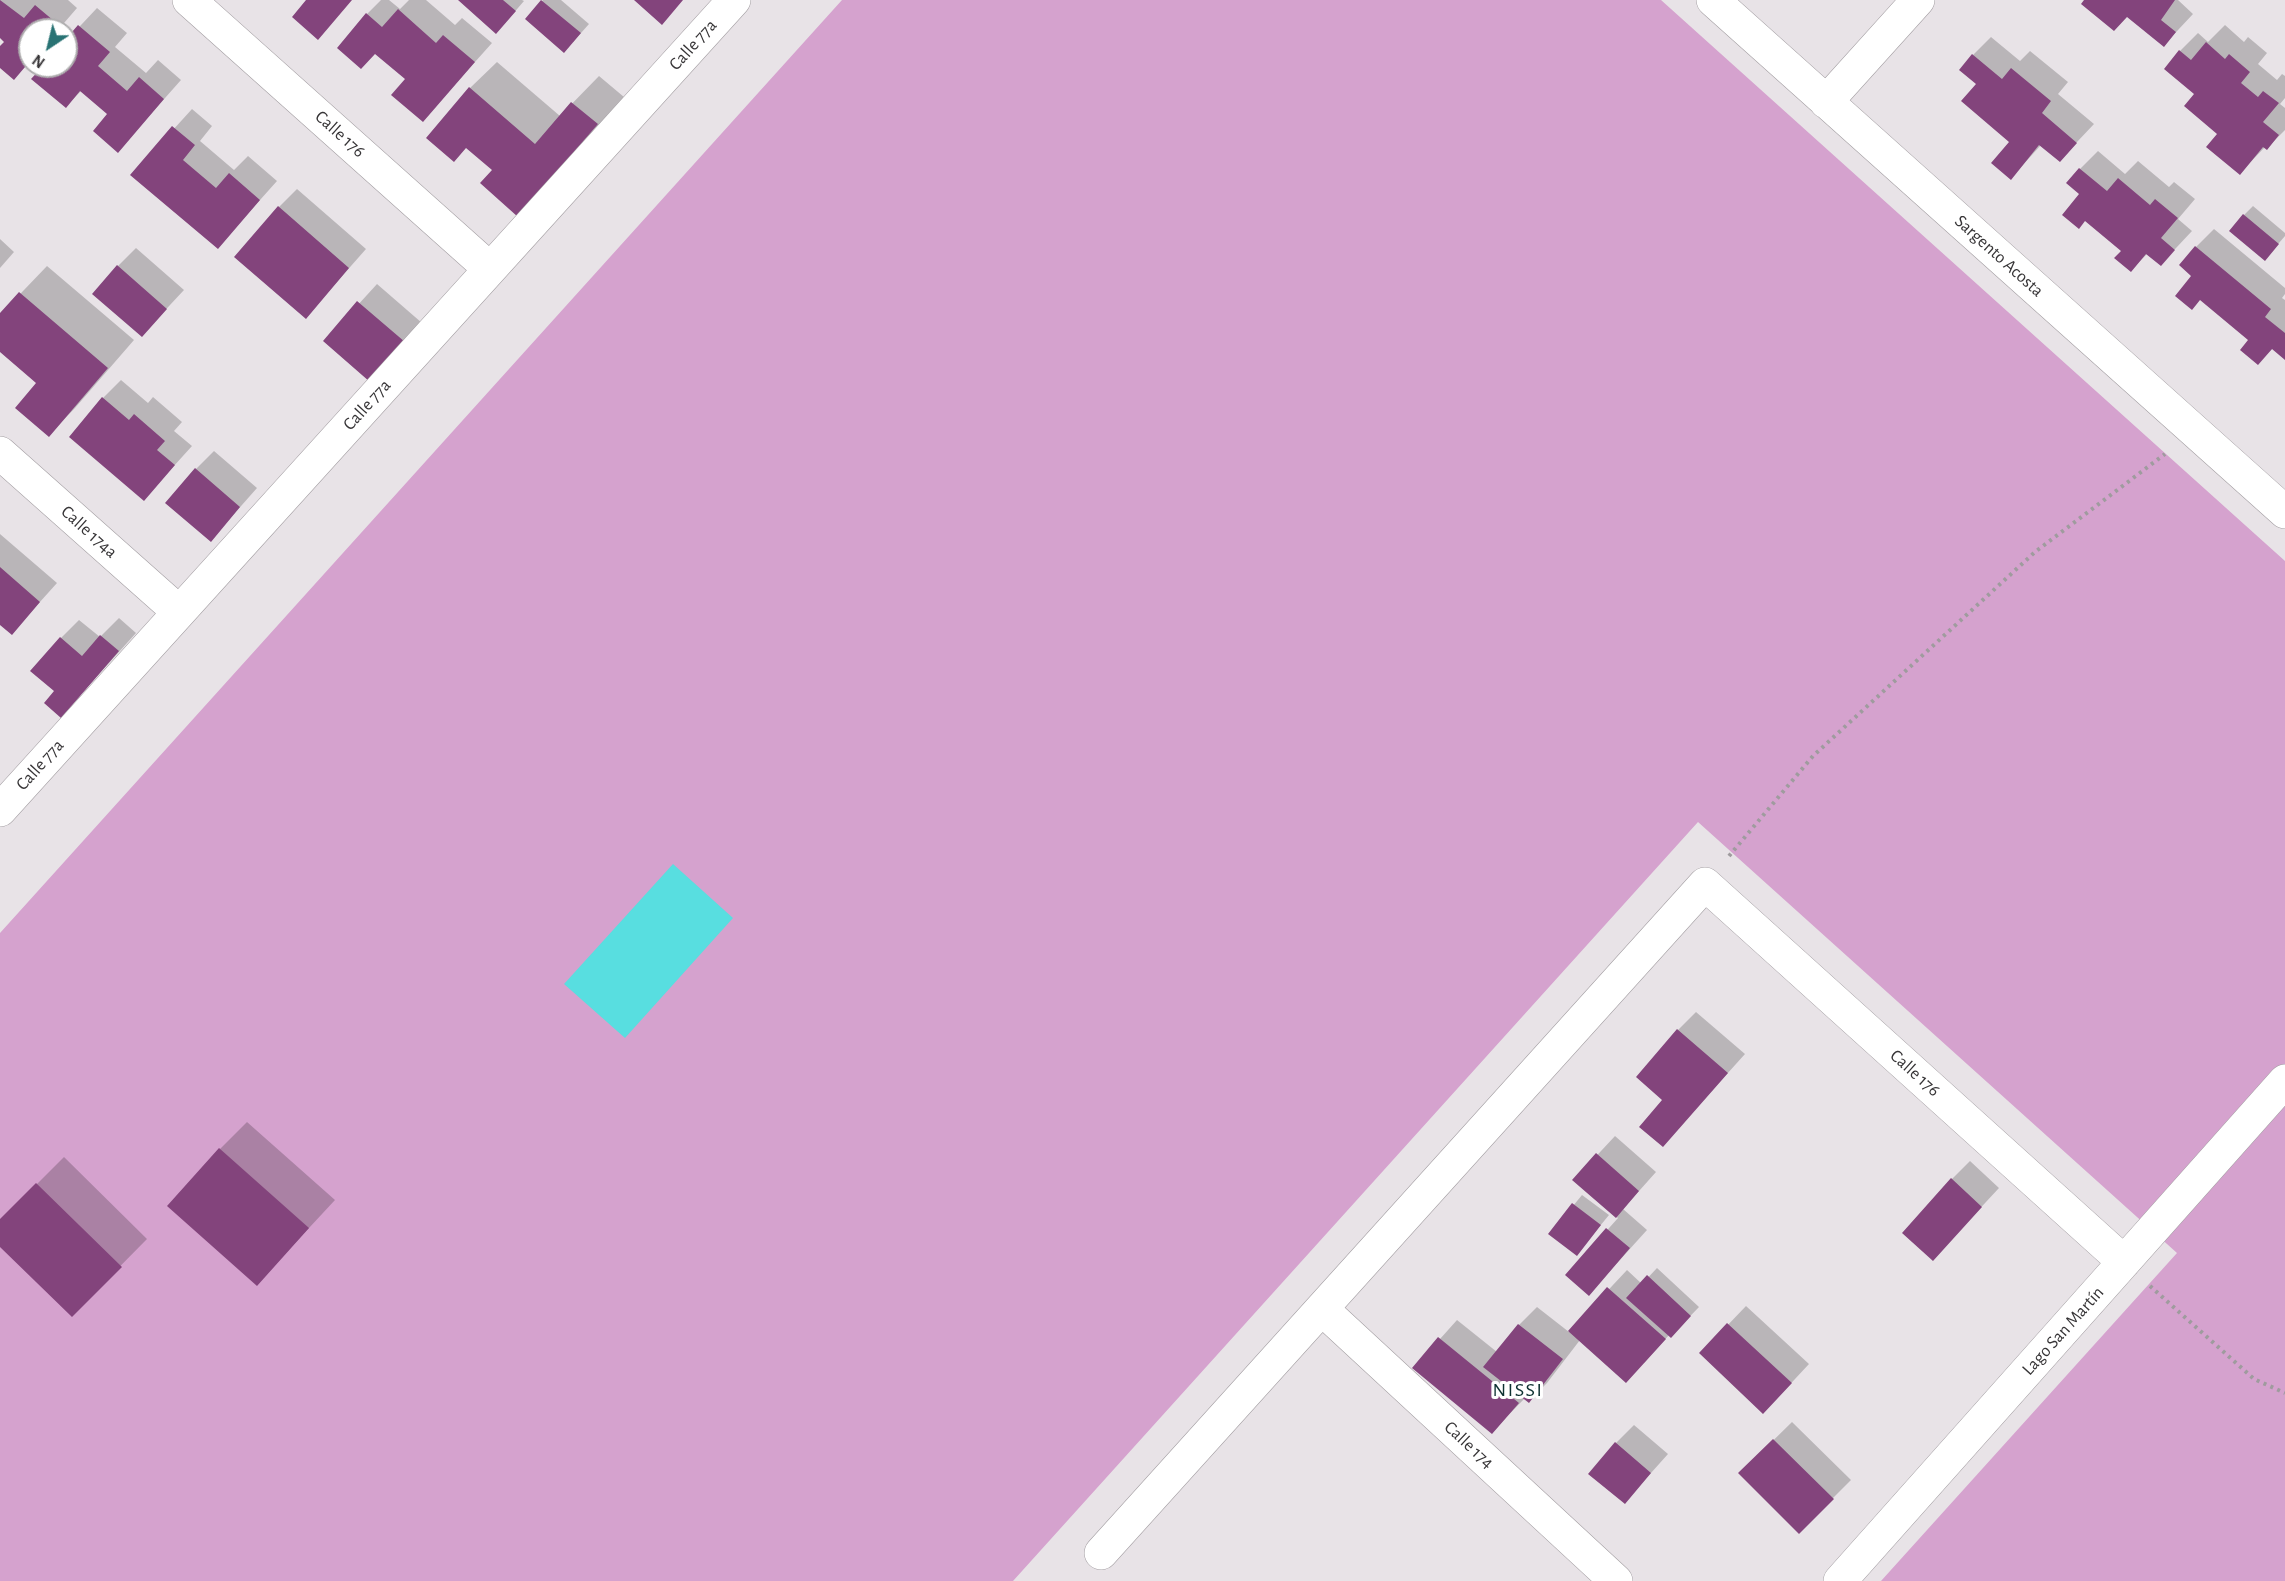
<!DOCTYPE html>
<meta charset="utf-8">
<style>
body{margin:0}
#map{position:relative;width:2285px;height:1581px;overflow:hidden;background:#e8e3e7;font-family:"Alegreya Sans",sans-serif}
canvas{display:block}
.north{position:absolute;left:18px;top:18px;width:60px;height:60px;box-sizing:border-box;background:#fff;border:2px solid #afaeaf;border-radius:50%;rotate:215deg;font-size:16px;font-weight:700;line-height:24px;text-align:center;color:#373537}
.north::after{content:'';display:block;margin:auto;width:21px;height:27px;background:#297374;clip-path:polygon(50% 0,100% 100%,50% 72%,0 100%)}
</style>
<div id="map">
<canvas width="2285" height="1581"></canvas>
<div class="north">N</div>
</div>
<script>
const context = document.querySelector('canvas').getContext('2d');
context.lineJoin = 'round';
function fill(path, color) {
  context.fillStyle = color;
  context.fill(path, 'evenodd');
}
function toPath(rows) {
  const path = new Path2D();
  for (const r of rows) {
    path.moveTo(r[0], r[1]);
    for (let i = 2; i < r.length; i += 2) path.lineTo(r[i], r[i + 1]);
  }
  return path;
}
function strokePath(path, color, width, dash) {
  context.strokeStyle = color;
  context.lineWidth = width;
  context.lineCap = dash ? 'butt' : 'round';
  context.setLineDash(dash || []);
  context.stroke(path);
}
function write(font, color, halo, rows, align = 'center') {
  context.font = font + ' "Alegreya Sans",sans-serif';
  context.lineWidth = 6;
  context.setLineDash([]);
  context.textBaseline = 'middle';
  context.strokeStyle = halo;
  context.fillStyle = color;
  for (const [text, x, y, turn = 0] of rows) {
    context.save();
    context.translate(x, y);
    context.rotate((+turn || 0) * Math.PI / 180);
    context.textAlign = isNaN(turn) ? turn : align;
    if (halo) context.strokeText(text, 0, 0);
    context.fillText(text, 0, 0);
    context.restore();
  }
}
fill(toPath([
 [842,0,1661,0,2285,561,2285,1581,1881,1581,2177,1253,1698,822,1013,1581,0,1581,0,933]
]), '#d5a2ce');
fill(toPath([
 [673,864,733,918,625,1038,564,984]
]), '#58dee0');
fill(toPath([
 [0,0,68,0,77,8,58,30,30,30,30,62,14,78,0,66,0,48,6,41,0,36],
 [381,0,389,0,400,9,409,0,426,0,455,25,462,18,492,43,423,120,407,79,367,14],
 [460,0,522,0,524,1,505,23],
 [543,0,561,0,589,24,573,42,527,18],
 [2086,0,2178,0,2193,14,2164,45,2128,16],
 [97,8,127,33,115,47,146,73,158,60,181,80,118,151,110,114,82,90,66,106,45,66,66,66,66,41],
 [2225,25,2244,42,2248,37,2267,53,2258,64,2277,80,2282,74,2285,76,2285,98,2280,104,2285,108,2285,130,2267,148,2265,147,2240,173,2196,94,2180,51,2198,33,2208,42],
 [1991,37,2020,61,2030,51,2068,82,2058,94,2094,124,2060,160,2041,145,2011,178,2011,141,1973,55],
 [497,62,560,116,599,76,624,97,545,188,494,170,467,147,470,88],
 [192,109,212,126,200,141,234,170,248,156,277,181,218,247,132,175],
 [2098,151,2125,174,2138,161,2169,187,2174,182,2195,199,2178,219,2192,231,2161,264,2148,253,2131,270,2123,251,2081,194,2080,169],
 [297,189,366,249,306,317,279,207],
 [2253,206,2285,233,2285,236,2273,250,2244,215],
 [2214,229,2285,288,2285,294,2282,298,2285,300,2285,358,2273,348,2258,363,2250,339,2196,247],
 [0,239,14,252,0,268],
 [136,248,184,290,142,335,118,266],
 [47,266,134,340,75,408,49,435,39,383,0,350,0,315],
 [377,284,422,323,388,362,325,341],
 [121,380,148,403,153,397,182,422,174,431,192,446,144,499,103,398],
 [214,451,257,488,211,540,196,469],
 [0,534,57,583,12,633,0,623],
 [119,618,136,633,61,716,56,691,61,638,79,620,100,637],
 [1696,1012,1745,1054,1663,1145,1664,1100,1678,1030],
 [247,1122,335,1200,257,1284,220,1149],
 [1615,1136,1656,1172,1623,1209,1647,1230,1589,1294,1567,1275,1618,1218,1574,1180],
 [64,1157,147,1239,72,1315,0,1245,0,1221],
 [1970,1161,1999,1188,1933,1259,1952,1179],
 [1582,1195,1609,1215,1577,1254,1550,1234],
 [1657,1268,1699,1307,1671,1336,1669,1335,1644,1363,1580,1340,1547,1383,1529,1401,1525,1398,1492,1432,1414,1368,1457,1320,1497,1352,1519,1325,1537,1307,1569,1332,1627,1270,1642,1284],
 [1746,1306,1809,1364,1781,1394,1701,1353],
 [1792,1422,1851,1480,1799,1532,1740,1473],
 [1634,1425,1668,1454,1625,1502,1616,1443]
]), '#0003');
fill(toPath([
 [0,0,24,18,35,5,60,26,57,30,30,30,30,61,14,80,0,68,0,46,4,42,0,38],
 [306,0,352,0,318,40,292,17],
 [458,0,503,0,516,11,496,34],
 [541,0,581,33,564,53,525,19],
 [634,0,683,0,662,25],
 [2084,0,2175,0,2161,20,2176,32,2164,47,2127,17,2114,31,2081,4],
 [398,9,436,43,443,35,475,62,423,122,391,95,405,79,375,54,361,69,337,48,366,13,382,27],
 [78,25,110,52,98,66,127,91,139,77,164,99,118,153,93,131,107,114,80,91,66,108,31,79,43,66,66,66,66,39],
 [2206,42,2225,59,2229,54,2250,72,2241,83,2258,97,2263,91,2279,103,2263,122,2279,135,2267,150,2263,147,2240,175,2206,147,2217,134,2184,106,2194,94,2164,69,2179,50,2191,60],
 [1972,54,2002,79,2011,68,2051,101,2042,113,2077,143,2060,162,2039,145,2011,180,1991,163,2009,142,1961,101,1976,84,1959,70],
 [469,87,535,144,571,102,598,124,518,217,480,183,492,170,466,148,454,162,426,138],
 [172,126,195,145,183,160,216,188,229,173,260,200,218,249,130,175],
 [2079,168,2107,191,2118,178,2150,205,2155,199,2178,218,2161,238,2175,250,2161,266,2146,254,2131,272,2114,258,2121,251,2085,221,2079,229,2062,215,2079,194,2066,183],
 [278,206,349,268,306,319,234,257],
 [2243,214,2279,244,2265,261,2229,231],
 [2195,246,2271,309,2265,317,2285,333,2285,360,2272,349,2258,365,2240,350,2248,340,2200,300,2192,310,2175,296,2191,276,2179,265],
 [117,265,167,309,142,337,92,294],
 [19,292,108,368,49,437,15,408,36,383,0,352,0,313],
 [357,301,405,342,370,382,323,341],
 [102,397,129,420,134,414,165,441,157,450,175,465,144,501,69,437],
 [195,468,240,507,211,542,165,503],
 [0,567,40,602,12,635,0,625],
 [100,635,119,651,61,718,44,703,54,691,30,671,60,637,82,656],
 [1677,1029,1728,1073,1663,1147,1639,1127,1662,1100,1636,1077],
 [219,1148,309,1228,257,1286,167,1206],
 [1596,1153,1639,1191,1616,1218,1572,1180],
 [1951,1178,1982,1207,1933,1261,1902,1233],
 [36,1183,122,1267,72,1317,0,1247,0,1219],
 [1572,1203,1601,1225,1577,1256,1548,1234],
 [1606,1228,1630,1248,1589,1296,1565,1275],
 [1647,1275,1691,1316,1671,1338,1626,1298],
 [1607,1287,1666,1339,1626,1383,1568,1331],
 [1727,1323,1792,1383,1763,1414,1699,1353],
 [1518,1324,1563,1359,1529,1403,1483,1367],
 [1438,1337,1519,1403,1492,1434,1412,1368],
 [1773,1439,1834,1499,1799,1534,1738,1473],
 [1615,1442,1651,1473,1625,1504,1588,1474]
]), '#83447c');
const street = toPath([
 [189,0,490,269],
 [1713,0,2285,512],
 [1826,102,1918,0],
 [0,453,179,612],
 [0,810,734,0],
 [1322,1309,1616,1581],
 [1101,1553,1705,884,2124,1262],
 [1840,1581,2285,1081]
]);
strokePath(street, '#a39ea2', 34);
strokePath(toPath([
 [1729,856,1813,756,2035,552,2165,454],
 [2150,1286,2254,1379,2285,1393]
]), '#9f9b9e', 4, [3, 4.5]);
strokePath(street, '#fff', 33);
write('18px', '#373537', '#fff', [
 ["Calle 77a",693,45,-48],
 ["Calle 176",340,134,42],
 ["Sargento Acosta",1999,256,42],
 ["Calle 77a",367,405,-48],
 ["Calle 174a",89,532,42],
 ["Calle 77a",40,765,-48],
 ["Calle 176",1915,1073,42],
 ["Lago San Martín",2063,1331,-48],
 ["Calle 174",1469,1445,43]
]);
context.letterSpacing = '1.5px';
write('20px', '#0d3131', '#fff', [
 ["NISSI",1518,1390]
]);
context.letterSpacing = '0px';
</script>
